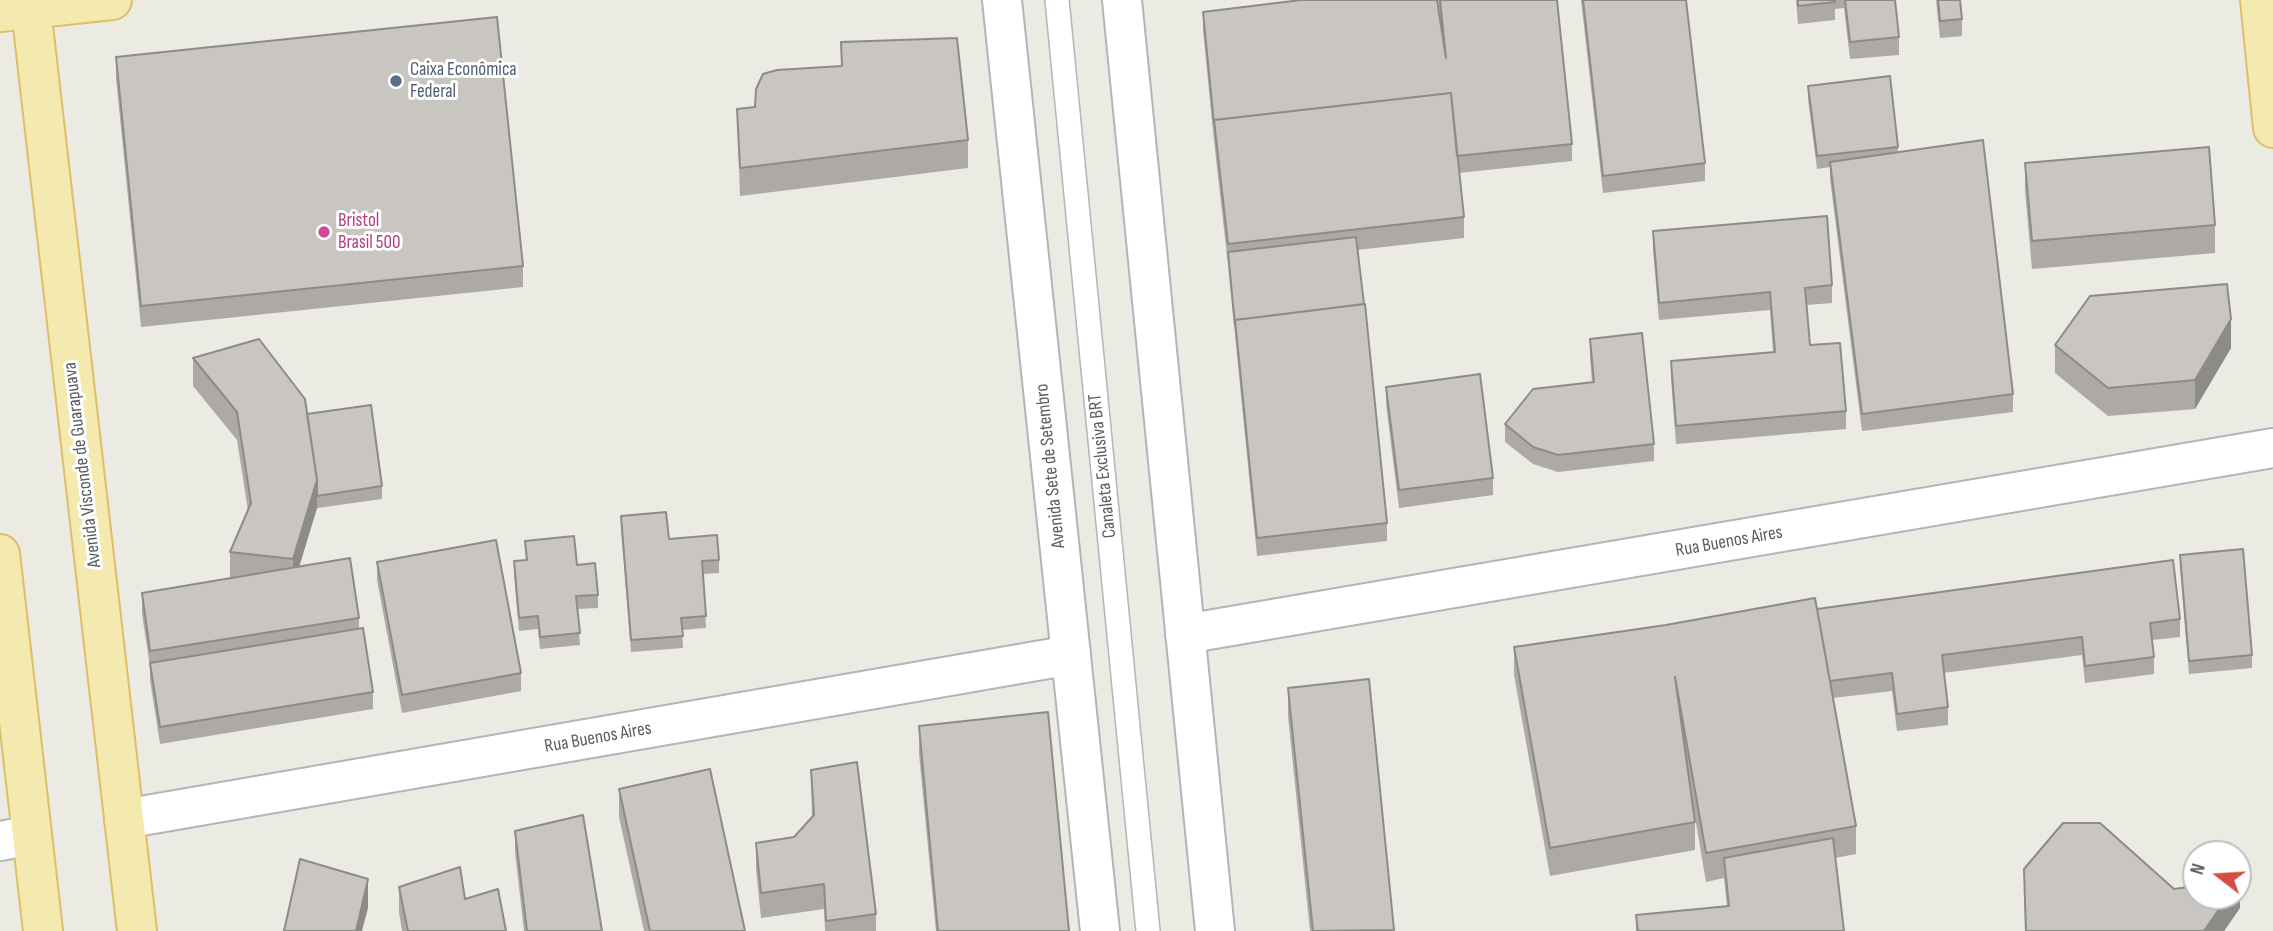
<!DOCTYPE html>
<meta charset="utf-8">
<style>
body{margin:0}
#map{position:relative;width:2273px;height:931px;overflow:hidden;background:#ebeae3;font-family:"Sofia Sans Condensed",sans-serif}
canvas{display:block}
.north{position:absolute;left:2182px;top:840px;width:70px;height:70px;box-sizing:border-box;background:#fff;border:2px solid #bdbfc0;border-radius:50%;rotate:287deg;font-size:19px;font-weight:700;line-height:28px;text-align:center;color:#5b5e61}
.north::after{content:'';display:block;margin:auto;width:24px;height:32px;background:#d24f42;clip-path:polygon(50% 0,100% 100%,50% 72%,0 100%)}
</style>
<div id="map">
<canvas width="2273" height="931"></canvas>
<div class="north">N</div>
</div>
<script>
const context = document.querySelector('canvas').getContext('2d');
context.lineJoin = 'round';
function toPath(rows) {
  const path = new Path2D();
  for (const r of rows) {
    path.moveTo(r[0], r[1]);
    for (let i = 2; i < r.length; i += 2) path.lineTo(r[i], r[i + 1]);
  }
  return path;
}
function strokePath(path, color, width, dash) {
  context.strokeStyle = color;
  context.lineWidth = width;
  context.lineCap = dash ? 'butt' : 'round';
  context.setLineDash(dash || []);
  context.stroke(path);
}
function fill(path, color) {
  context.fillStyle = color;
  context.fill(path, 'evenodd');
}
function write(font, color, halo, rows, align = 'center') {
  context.font = font + ' "Sofia Sans Condensed",sans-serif';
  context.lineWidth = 6;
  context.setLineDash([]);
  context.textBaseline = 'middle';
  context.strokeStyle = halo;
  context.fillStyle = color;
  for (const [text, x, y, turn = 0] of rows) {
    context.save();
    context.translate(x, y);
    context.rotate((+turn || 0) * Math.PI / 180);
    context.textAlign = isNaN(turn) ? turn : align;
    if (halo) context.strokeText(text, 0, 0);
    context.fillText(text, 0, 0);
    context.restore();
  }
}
const lane = toPath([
 [1057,0,1148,931]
]);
const street = toPath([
 [1185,634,2273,448],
 [124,819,1071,655],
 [0,841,32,835]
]);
const secondary = toPath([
 [1002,0,1100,931],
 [1122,0,1215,931]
]);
const primary = toPath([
 [30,0,137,931],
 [2260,0,2273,128],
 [0,12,112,0],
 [0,554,43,931]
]);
strokePath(lane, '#b3b5b8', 26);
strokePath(street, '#b3b5b8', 42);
strokePath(secondary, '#b2b5b8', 42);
strokePath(primary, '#debe69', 42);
strokePath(lane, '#fff', 23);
strokePath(street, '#fff', 38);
strokePath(secondary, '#fff', 38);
strokePath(primary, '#f4e9af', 38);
fill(toPath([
 [1438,0,1557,0,1572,144,1572,161,1459,173,1464,217,1464,238,1357,250,1387,523,1387,541,1257,556,1228,265,1214,141,1203,30,1203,12,1441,24],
 [1581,0,1686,0,1705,163,1705,181,1603,193],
 [1796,0,1895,0,1899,37,1899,55,1850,59,1844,8,1835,9,1835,20,1798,24],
 [1936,0,1960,0,1962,19,1962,36,1940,38],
 [841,42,968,140,968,168,740,196,737,109,755,107,841,66],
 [116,57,523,266,523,287,141,327,116,78],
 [1808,86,1898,147,1898,152,2013,394,2013,412,1862,431,1830,179,1830,167,1817,169,1808,99],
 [2025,163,2215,225,2215,253,2032,269,2025,191],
 [1653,231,1832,285,1832,303,1807,305,1810,345,1846,411,1846,429,1676,444,1671,378,1671,361,1773,352,1770,310,1659,320,1653,249],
 [1590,339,1654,444,1654,461,1558,472,1533,464,1505,442,1505,424,1592,382,1590,357],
 [2055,345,2231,348,2195,409,2108,416,2055,373],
 [193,358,307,414,382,486,382,499,317,508,299,567,359,618,359,628,373,692,373,709,160,744,150,680,150,667,142,614,142,593,230,578,230,552,248,511,237,440,193,386],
 [1386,387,1493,478,1493,495,1399,508,1386,404],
 [621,516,669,539,719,560,719,573,703,574,706,628,682,630,683,648,631,652,621,529],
 [525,541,577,565,598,595,598,608,577,609,580,645,540,649,538,629,519,631,514,574,514,561,526,560],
 [2180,555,2252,655,2252,668,2189,674,2180,567],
 [377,562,521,673,521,691,402,713,377,580],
 [1817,609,2180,619,2180,637,2152,640,2154,657,2154,674,2085,683,2082,655,1943,673,1948,707,1948,725,1897,731,1892,691,1833,698,1856,826,1856,854,1835,858,1844,931,1636,931,1636,915,1727,906,1724,878,1706,882,1695,817,1695,850,1550,876,1514,675,1514,647],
 [1288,688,1394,931,1310,931,1288,716],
 [919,726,1069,931,936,931,919,754],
 [811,770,876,914,876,931,825,931,824,909,761,918,756,869,756,843,794,837,812,817],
 [619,789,745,931,644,931,619,817],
 [515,831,602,931,524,931,515,852],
 [2024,869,2174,889,2240,908,2224,931,2025,931],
 [399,887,465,899,506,931,402,931,399,912]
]), '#adaaa6');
fill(toPath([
 [2231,319,2231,348,2195,409,2195,380],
 [317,480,317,508,293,587,293,559],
 [368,879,368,908,362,931,356,931],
 [2240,879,2240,908,2224,931,2204,931,2228,896,2238,896,2238,882]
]), '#8d8b87');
const building = toPath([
 [1301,0,1437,0,1446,58,1440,0,1557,0,1572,144,1457,156,1451,93,1214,120,1214,124,1203,12,1301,0],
 [1583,0,1686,0,1705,163,1603,176,1583,0],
 [1798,0,1835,0,1835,2,1798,6,1798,0],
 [1845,0,1895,0,1899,37,1850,42,1845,0],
 [1938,0,1960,0,1962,19,1940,21,1938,0],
 [497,17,523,266,141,306,116,57,497,17],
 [957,38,968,140,740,168,737,109,755,107,756,89,763,74,777,70,842,66,841,42,957,38],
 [1890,76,1898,147,1817,156,1808,86,1890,76],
 [1451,93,1464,217,1228,244,1214,120,1451,93],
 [1983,140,2013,394,1862,414,1830,162,1983,140],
 [2209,147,2215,225,2032,241,2025,163,2209,147],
 [1827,216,1832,285,1805,288,1810,345,1840,343,1846,411,1676,426,1671,361,1775,352,1770,292,1659,303,1653,231,1827,216],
 [1356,237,1364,304,1235,320,1235,325,1228,252,1356,237],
 [2227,284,2231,319,2195,380,2108,388,2055,345,2090,296,2227,284],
 [1365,304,1387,523,1257,538,1235,320,1365,304],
 [1642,333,1654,444,1558,455,1533,447,1505,424,1533,389,1594,382,1590,339,1642,333],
 [259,339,305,399,317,480,293,559,230,552,251,503,237,412,193,358,259,339],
 [1480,374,1493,478,1399,490,1386,387,1480,374],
 [371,405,382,486,317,496,317,480,307,414,371,405],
 [666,512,669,539,717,535,719,560,702,561,706,616,681,618,683,636,631,640,621,516,666,512],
 [574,536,577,565,595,563,598,595,576,596,580,633,540,637,538,616,519,618,514,561,527,560,525,541,574,536],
 [496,540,521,673,402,695,377,562,496,540],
 [2243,549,2252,655,2189,661,2180,555,2243,549],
 [350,558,359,618,150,651,142,593,350,558],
 [2173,560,2180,619,2150,623,2154,657,2085,666,2082,637,1942,655,1948,707,1897,714,1892,673,1830,681,1817,609,2173,560],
 [1815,598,1856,826,1706,853,1675,677,1695,822,1550,848,1514,647,1666,625,1815,598],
 [363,628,373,692,160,727,150,663,363,628],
 [1369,679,1394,930,1313,931,1288,688,1369,679],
 [1048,712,1069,931,938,931,919,726,1048,712],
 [857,762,876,914,826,921,824,884,761,893,756,843,794,837,814,815,811,770,857,762],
 [710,769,745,931,650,931,619,789,710,769],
 [583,815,602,931,527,931,515,831,583,815],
 [2063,823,2100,823,2174,889,2196,886,2196,896,2228,896,2204,931,2026,931,2024,869,2063,823],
 [1833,838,1844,931,1638,931,1636,915,1729,906,1724,858,1833,838],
 [300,859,368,879,356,931,284,931,300,859],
 [460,867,465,899,498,889,506,931,408,931,399,887,460,867]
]);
fill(building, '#c9c6c1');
strokePath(building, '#8d8b87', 2);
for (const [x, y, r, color] of [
 [396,81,7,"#5c6f8a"],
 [324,232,7,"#d1479c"]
]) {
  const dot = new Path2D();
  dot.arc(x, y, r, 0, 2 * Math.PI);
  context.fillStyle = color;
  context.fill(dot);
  strokePath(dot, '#fff', 2.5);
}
write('19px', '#4e5e75', '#fff', [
 ["Caixa Econômica",410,70],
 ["Federal",410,92]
], 'left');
write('19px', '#b23c85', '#fff', [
 ["Bristol",338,221],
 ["Brasil 500",338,243]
], 'left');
write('19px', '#5b5e61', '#fff', [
 ["Avenida Visconde de Guarapuava",83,465,-97],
 ["Avenida Sete de Setembro",1051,466,-96],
 ["Canaleta Exclusiva BRT",1103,466,-96],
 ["Rua Buenos Aires",1729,542,-10],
 ["Rua Buenos Aires",598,738,-10]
]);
</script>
